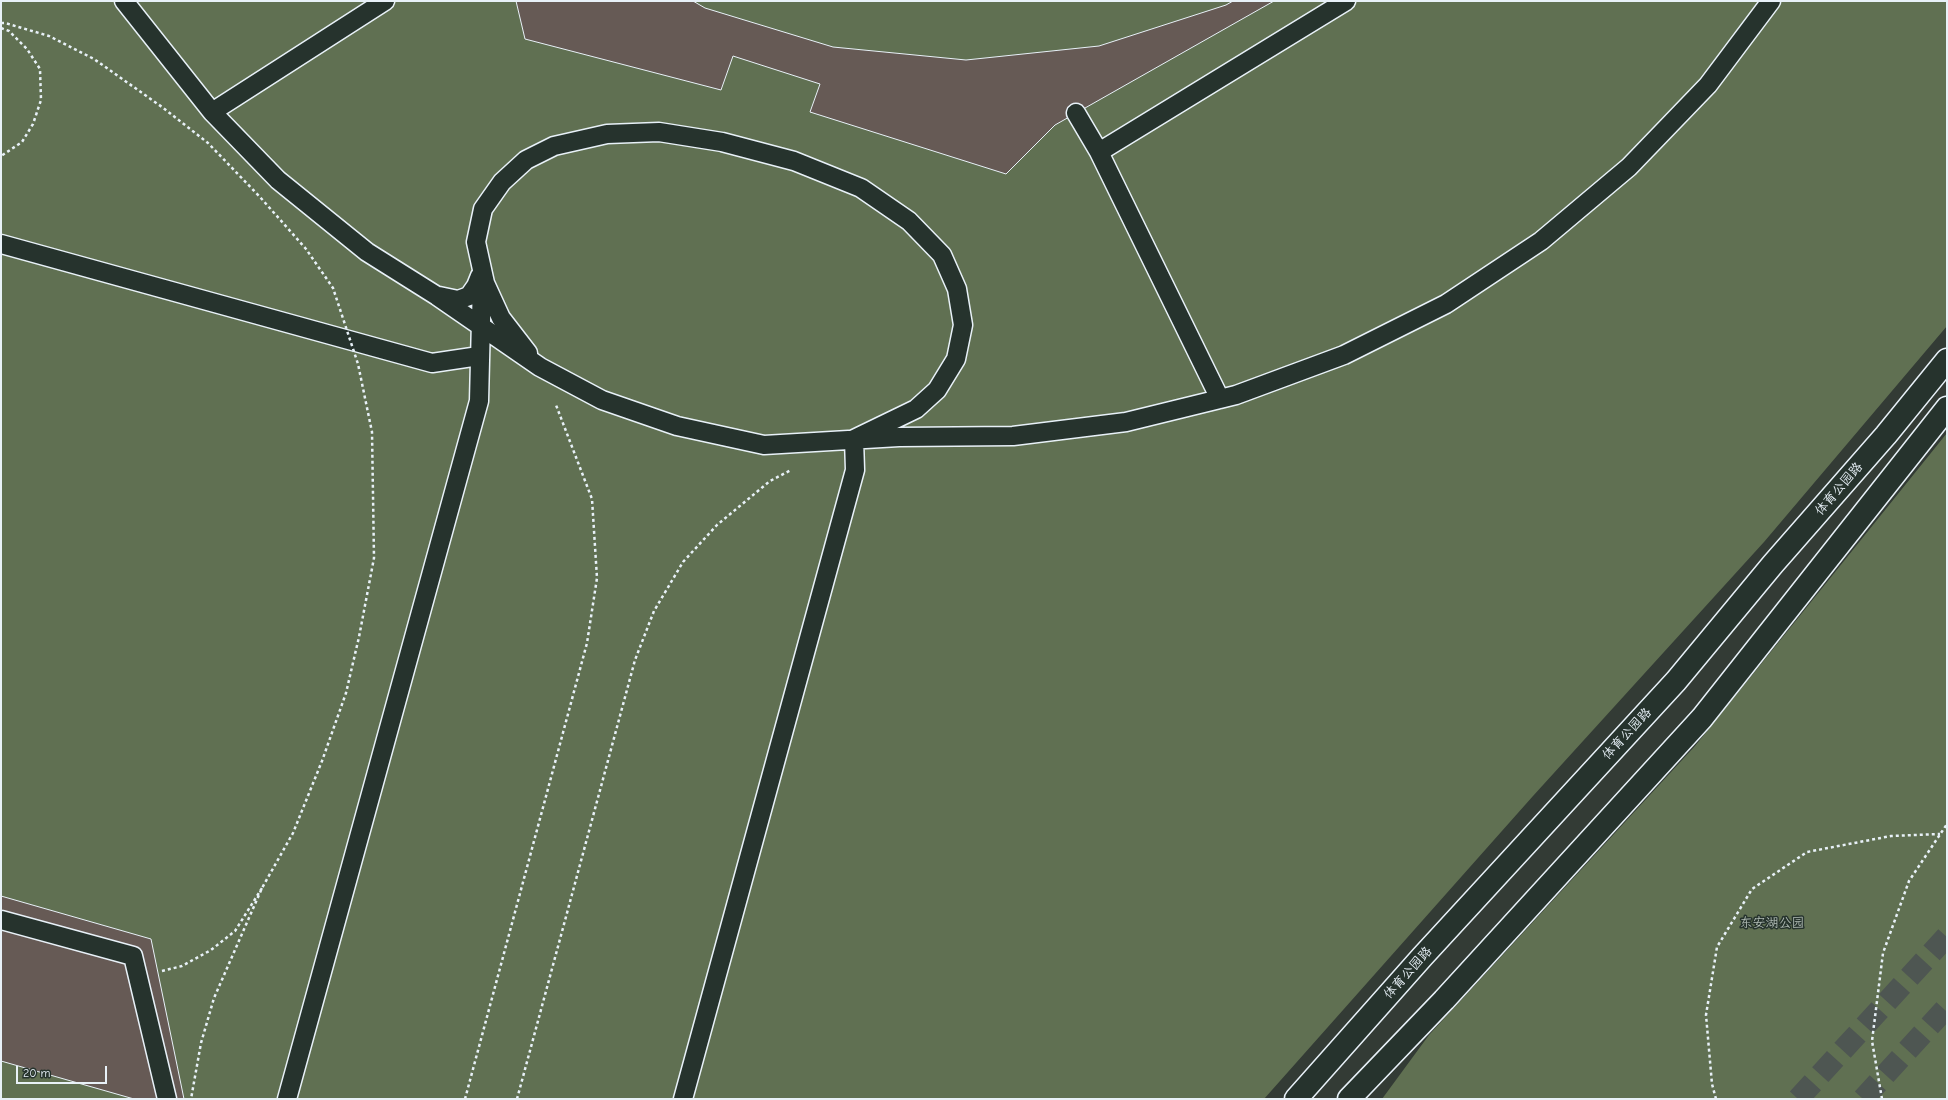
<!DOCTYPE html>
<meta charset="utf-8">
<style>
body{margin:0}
#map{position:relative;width:1948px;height:1100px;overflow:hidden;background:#333b35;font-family:"Comic Neue",sans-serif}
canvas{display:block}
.frame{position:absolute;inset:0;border:2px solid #e8f1f8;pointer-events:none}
.scale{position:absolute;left:16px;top:1066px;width:91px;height:18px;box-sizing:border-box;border:2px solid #e8f1f8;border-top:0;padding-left:5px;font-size:12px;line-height:14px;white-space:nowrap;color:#e8f1f8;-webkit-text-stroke:3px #26332d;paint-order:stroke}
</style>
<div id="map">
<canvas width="1948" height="1100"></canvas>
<div class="frame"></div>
<div class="scale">20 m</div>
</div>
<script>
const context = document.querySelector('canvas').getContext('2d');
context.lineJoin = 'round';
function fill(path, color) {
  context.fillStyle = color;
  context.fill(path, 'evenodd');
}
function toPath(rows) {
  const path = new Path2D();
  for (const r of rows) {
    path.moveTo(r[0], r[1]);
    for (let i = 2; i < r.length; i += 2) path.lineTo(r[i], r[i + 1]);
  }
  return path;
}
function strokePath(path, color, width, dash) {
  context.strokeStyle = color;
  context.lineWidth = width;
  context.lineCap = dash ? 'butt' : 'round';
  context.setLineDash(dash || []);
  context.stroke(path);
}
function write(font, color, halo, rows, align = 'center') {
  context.font = font + ' "Comic Neue","LXGW WenKai TC",sans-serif';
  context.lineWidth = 3;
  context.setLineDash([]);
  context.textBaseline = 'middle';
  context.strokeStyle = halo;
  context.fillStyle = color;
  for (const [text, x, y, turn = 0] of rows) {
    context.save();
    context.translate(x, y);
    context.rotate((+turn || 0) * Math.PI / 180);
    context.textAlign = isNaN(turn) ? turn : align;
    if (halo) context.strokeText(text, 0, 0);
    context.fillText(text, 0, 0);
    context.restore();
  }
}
fill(toPath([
 [1,1,1947,1,1947,326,1764,542,1533,796,1264,1099,1,1099],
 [1947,433,1947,1099,1382,1099,1429,1035,1695,746]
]), '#607052');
const building = toPath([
 [516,1,1274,1,1055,125,1006,174,810,112,820,84,733,56,721,90,525,39,516,1],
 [693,1,1233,1,1226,5,1099,46,966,60,833,47,705,8,693,1],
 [1,896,151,939,184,1099,1,1099,1,896],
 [1,1061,134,1099,1,1099,1,1061]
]);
fill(building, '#665a55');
strokePath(building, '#e8f1f8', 1);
strokePath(toPath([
 [1798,1099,1947,936],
 [1863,1099,1947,1007]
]), '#4e5652', 22, [22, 11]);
const service = toPath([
 [124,1,212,112,278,180,367,252,437,296,540,367,602,400,677,426,764,445,899,437,1013,436,1126,422,1236,395,1344,355,1446,304,1541,241,1629,167,1708,85,1771,1],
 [212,112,385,1],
 [1076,113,1099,152,1220,399],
 [1099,152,1346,1],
 [1,244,432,363,479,356],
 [439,296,458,300,469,296,476,286,480,276],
 [528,353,501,318,485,283,476,242,483,209,502,182,526,160,554,146,607,134,659,132,722,142,794,161,861,188,909,221,942,255,957,289,963,325,956,359,937,390,916,409,854,439,855,470,683,1099],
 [1,920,133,956,167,1099],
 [287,1099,479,401,482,280]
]);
const tertiary = toPath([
 [1296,1099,1422,957,1676,681,1773,564,1886,435,1947,360],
 [1349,1099,1444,1000,1702,718,1947,408]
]);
strokePath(service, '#e8f1f8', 21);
strokePath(tertiary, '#e8f1f8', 25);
strokePath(toPath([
 [1,28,9,31,27,49,40,69,41,100,33,124,22,142,1,156],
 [162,971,182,966,211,950,235,931,262,888],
 [465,1099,587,643,597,578,592,499,556,405],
 [517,1099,635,660,654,611,683,562,717,525,770,481,791,470],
 [1716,1099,1712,1084,1706,1015,1717,947,1752,889,1807,852,1891,836,1940,834],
 [1882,1099,1872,1041,1883,953,1909,881,1947,824]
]), '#e8f1f8', 2.5, [3, 3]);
strokePath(service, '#26332d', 18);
strokePath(tertiary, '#26332d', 22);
strokePath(toPath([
 [1,23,5,23,49,36,94,59,162,107,208,143,260,197,306,249,333,288,358,364,372,432,374,558,359,637,346,693,322,761,293,833,262,888,214,998,201,1043,191,1099]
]), '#e8f1f8', 2.5, [3, 3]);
write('13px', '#e8f1f8', '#26332d', [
 ["体育公园路",1839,489,-49],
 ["体育公园路",1627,734,-47],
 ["体育公园路",1408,973,-48]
]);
write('13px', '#b2bdb6', '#26332d', [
 ["东安湖公园",1772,923]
]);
</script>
